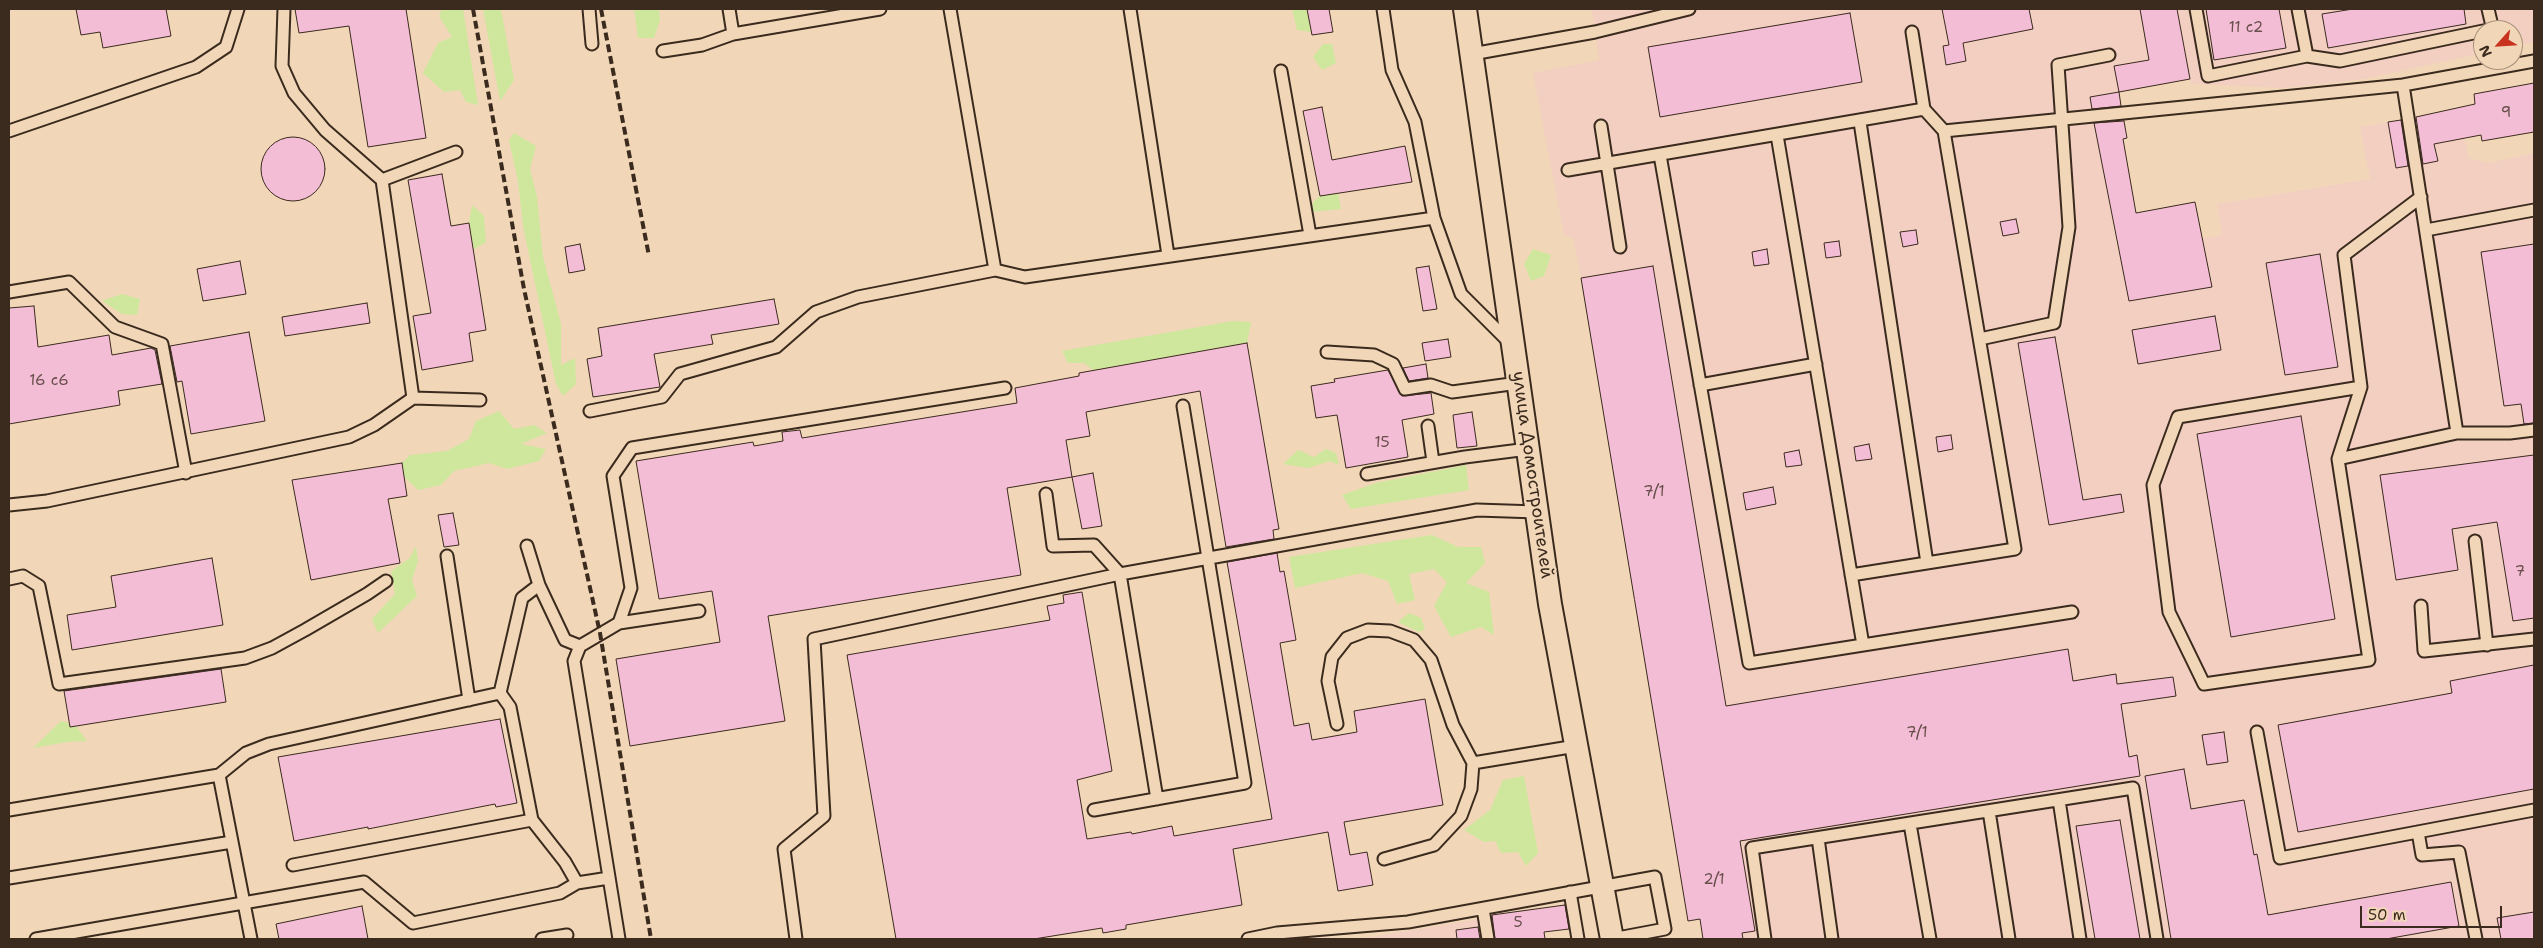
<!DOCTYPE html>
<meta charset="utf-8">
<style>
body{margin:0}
#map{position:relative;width:2543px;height:948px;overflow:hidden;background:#f1d7b8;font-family:"Shantell Sans",sans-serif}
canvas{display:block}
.frame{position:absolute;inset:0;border:10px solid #3b2a1e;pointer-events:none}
.north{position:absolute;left:2473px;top:20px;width:50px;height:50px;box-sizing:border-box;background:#f1d7b8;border:1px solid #a8927a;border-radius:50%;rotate:244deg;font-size:14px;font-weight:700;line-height:20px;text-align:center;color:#3b2a1e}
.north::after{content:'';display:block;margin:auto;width:18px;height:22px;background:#c8321e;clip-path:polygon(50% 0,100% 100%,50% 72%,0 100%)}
.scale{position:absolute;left:2360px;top:906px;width:142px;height:22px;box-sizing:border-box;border:2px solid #3b2a1e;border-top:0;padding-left:6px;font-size:15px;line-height:18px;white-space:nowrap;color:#3b2a1e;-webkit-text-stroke:4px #f1d7b8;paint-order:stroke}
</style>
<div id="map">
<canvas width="2543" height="948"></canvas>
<div class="frame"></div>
<div class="north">N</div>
<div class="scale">50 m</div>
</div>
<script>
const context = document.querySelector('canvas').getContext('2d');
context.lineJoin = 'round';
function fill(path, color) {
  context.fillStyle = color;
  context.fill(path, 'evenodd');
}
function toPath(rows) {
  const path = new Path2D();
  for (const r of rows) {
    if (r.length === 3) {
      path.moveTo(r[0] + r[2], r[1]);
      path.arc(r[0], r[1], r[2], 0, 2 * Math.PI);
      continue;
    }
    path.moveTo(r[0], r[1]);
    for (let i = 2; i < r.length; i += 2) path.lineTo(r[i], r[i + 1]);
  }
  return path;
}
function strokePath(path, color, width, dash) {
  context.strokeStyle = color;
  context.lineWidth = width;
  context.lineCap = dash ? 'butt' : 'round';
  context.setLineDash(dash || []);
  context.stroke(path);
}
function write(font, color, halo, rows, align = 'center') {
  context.font = font + ' "Shantell Sans",sans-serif';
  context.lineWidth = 4.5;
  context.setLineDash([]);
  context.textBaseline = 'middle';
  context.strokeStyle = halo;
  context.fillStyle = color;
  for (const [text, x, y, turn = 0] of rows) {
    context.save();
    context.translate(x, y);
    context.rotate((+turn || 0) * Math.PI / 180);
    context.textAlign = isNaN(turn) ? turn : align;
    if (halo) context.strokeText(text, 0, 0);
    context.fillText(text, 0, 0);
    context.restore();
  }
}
fill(toPath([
 [1592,9,2534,9,2534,42,2513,47,2513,30,2483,30,2483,53,2364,79,2284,88,2191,84,2190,79,2090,98,2118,253,2222,235,2217,204,2370,179,2360,127,2429,115,2464,138,2469,158,2489,163,2534,153,2534,939,1703,939,1700,919,1688,921,1581,278,1573,238,1564,235,1533,73,1599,60],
 [1479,919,1481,939,1355,939,1389,934]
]), '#f2cfc1');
fill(toPath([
 [442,9,463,9,478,105,466,102,460,90,444,92,423,73,438,43,452,37,439,16],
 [483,9,501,9,514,80,500,101],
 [634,9,659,9,660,20,654,38,638,38],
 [1292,9,1307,9,1311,32,1297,30],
 [1323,44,1332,44,1336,63,1322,70,1313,57],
 [514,133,536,146,530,169,537,197,543,257,561,324,561,365,575,358,576,384,563,396,556,384,523,226,518,181,509,140],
 [1338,193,1341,209,1312,212,1313,202,1320,196],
 [472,205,484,216,486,242,473,250,469,223],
 [1533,249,1551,255,1544,276,1531,281,1524,264],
 [122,294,140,299,137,315,122,314,102,301],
 [1233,321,1251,322,1247,343,1093,370,1084,363,1068,363,1062,351],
 [499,411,514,429,534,425,547,433,521,444,546,449,539,461,507,469,489,463,454,471,441,485,418,490,396,469,410,455,447,451,469,439,476,421],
 [1326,449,1336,453,1339,465,1330,461,1308,468,1283,464,1298,450,1314,457],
 [1466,465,1469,490,1351,509,1342,495,1376,483],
 [1432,535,1458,547,1481,547,1485,563,1466,583,1489,592,1494,635,1481,627,1451,637,1434,606,1447,582,1434,569,1409,574,1415,600,1397,604,1388,581,1362,573,1295,588,1289,557],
 [416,546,418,561,412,580,417,596,378,633,372,619,395,594,391,571,410,558],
 [1409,613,1421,618,1425,629,1419,632,1398,622],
 [61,721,75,725,87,741,67,742,33,748],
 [1524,776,1538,853,1526,866,1518,852,1501,853,1495,841,1484,842,1464,830,1490,810,1503,780]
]), '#cee79d');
const building = toPath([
 [76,9,166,9,171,36,103,48,100,32,81,35,76,9],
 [295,9,406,9,426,138,368,147,349,26,299,33,295,9],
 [1307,9,1329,9,1333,32,1312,35,1307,9],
 [1942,9,2029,9,2033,29,1963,43,1966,61,1946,65,1943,46,1949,45,1942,9],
 [2140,9,2177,9,2190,79,2119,92,2114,66,2149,60,2140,9],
 [2206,9,2279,9,2286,48,2214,60,2206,9],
 [2353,9,2464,9,2466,24,2328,48,2322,14,2353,9],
 [1850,13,1862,82,1660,117,1648,47,1850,13],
 [2534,83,2534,132,2482,141,2481,135,2434,144,2438,161,2423,164,2416,117,2475,104,2474,94,2534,83],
 [2119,92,2121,106,2092,109,2090,97,2119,92],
 [1322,107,1332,160,1405,146,1412,182,1320,196,1303,111,1322,107],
 [2401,120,2408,166,2396,168,2388,122,2401,120],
 [2124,121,2127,138,2123,139,2136,213,2195,202,2212,287,2129,301,2094,123,2124,121],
 [293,169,32],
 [442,174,451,226,469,223,486,330,469,333,473,361,422,370,413,316,431,313,408,180,442,174],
 [2016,219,2019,233,2003,236,2000,222,2016,219],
 [1916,230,1918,244,1903,247,1900,232,1916,230],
 [1839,241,1841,256,1826,258,1824,243,1839,241],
 [580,244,585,270,569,273,565,247,580,244],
 [2534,244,2534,423,2524,424,2521,404,2504,406,2481,252,2534,244],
 [1767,249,1769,264,1754,266,1752,252,1767,249],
 [2320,254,2338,367,2285,375,2266,263,2320,254],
 [240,261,246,294,203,301,197,269,240,261],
 [1429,266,1437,309,1423,311,1416,268,1429,266],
 [1653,266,1726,706,2068,649,2073,681,2116,674,2117,684,2173,677,2176,696,2121,704,2129,757,2137,755,2140,776,1740,841,1755,931,1742,933,1743,939,1703,939,1700,919,1688,921,1581,278,1653,266],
 [774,299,779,324,711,335,713,344,654,354,660,387,593,397,587,359,602,356,598,328,774,299],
 [367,303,370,323,285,336,282,317,367,303],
 [34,306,38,347,109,335,112,355,151,348,155,350,162,384,118,391,120,405,9,424,9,308,34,306],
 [2215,316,2221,350,2138,364,2132,330,2215,316],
 [249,332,265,421,191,434,182,381,177,382,170,346,249,332],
 [2055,337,2083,500,2121,494,2124,512,2049,525,2018,343,2055,337],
 [1448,339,1451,357,1425,361,1422,343,1448,339],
 [1247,343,1279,529,1273,530,1274,539,1226,547,1200,391,1086,412,1090,436,1066,440,1072,477,1007,488,1021,575,768,616,785,721,630,746,616,659,720,642,712,591,659,599,636,461,753,442,754,446,783,441,782,432,800,430,802,438,1017,403,1015,388,1079,376,1079,373,1247,343],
 [1426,364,1428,378,1409,381,1403,368,1426,364],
 [1388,370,1402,396,1431,393,1434,414,1402,420,1408,457,1346,468,1337,415,1316,418,1311,386,1335,382,1334,379,1388,370],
 [1472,412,1477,446,1457,448,1453,415,1472,412],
 [2301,416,2335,619,2231,637,2197,434,2301,416],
 [1951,435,1953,449,1938,452,1936,437,1951,435],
 [1869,444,1872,459,1856,461,1854,447,1869,444],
 [1799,450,1802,465,1786,467,1784,453,1799,450],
 [2534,455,2534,618,2513,621,2497,522,2452,529,2458,570,2396,580,2380,475,2534,455],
 [402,463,407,496,388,499,400,563,311,580,292,480,402,463],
 [1093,473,1102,526,1082,529,1072,477,1093,473],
 [1773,487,1776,504,1746,510,1743,493,1773,487],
 [453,513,459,545,444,547,438,515,453,513],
 [1277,553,1280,572,1284,571,1296,640,1280,643,1294,726,1309,723,1312,740,1357,732,1354,711,1425,699,1443,805,1344,822,1350,855,1367,852,1373,885,1338,891,1328,832,1233,849,1242,905,1126,925,1126,929,1103,933,1102,928,1034,939,896,939,847,655,1050,620,1047,606,1064,603,1063,595,1082,592,1112,771,1077,780,1087,839,1131,832,1132,834,1172,826,1174,836,1272,819,1227,562,1277,553],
 [212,558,223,625,72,650,67,615,116,607,111,576,212,558],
 [2534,665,2534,789,2298,832,2278,725,2452,693,2450,681,2534,665],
 [221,669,226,702,70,727,64,691,221,669],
 [500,719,517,803,496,807,495,804,368,829,368,827,294,841,278,757,500,719],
 [2224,732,2228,762,2207,765,2202,735,2224,732],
 [2184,769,2191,809,2244,800,2254,855,2257,854,2268,915,2451,882,2459,926,2386,939,2171,939,2145,776,2184,769],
 [2120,820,2140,939,2095,939,2076,826,2120,820],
 [1565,905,1569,929,1544,932,1545,939,1495,939,1492,915,1565,905],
 [362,906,368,939,279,939,276,924,362,906],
 [2534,912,2534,939,2501,939,2497,918,2534,912],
 [1478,927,1480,939,1457,939,1456,930,1478,927]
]);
fill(building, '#f4bdd6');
strokePath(building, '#3b2a1e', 1);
const service = toPath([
 [284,9,282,66,294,93,325,130,382,180,413,398],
 [589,9,592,44],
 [729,9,733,34,880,9],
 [950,9,995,270],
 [1130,9,1168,255],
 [1383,9,1392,70,1415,122,1434,218,1461,294,1510,343],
 [2196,9,2208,76,2307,56,2340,61,2483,31],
 [2298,9,2307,56],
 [2488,9,2493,30],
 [1912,32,1924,109],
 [663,51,702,45,733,34],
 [1472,54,1595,32,1689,9],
 [1281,71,1310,235],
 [2403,85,2457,433],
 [1860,122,1927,563],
 [1601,126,1620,247],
 [9,131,196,67,226,47,238,9],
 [1944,131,2403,85,2534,61],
 [1777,135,1863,645],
 [1660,155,1749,663,2072,612],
 [1568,170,1924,109,1944,131,2015,549,1851,575],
 [382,180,456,152],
 [2426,230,2534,210],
 [9,292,69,282,115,327,162,344,186,473],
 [1980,339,2054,323,2069,227,2058,65,2109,55],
 [1327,352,1374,355,1393,364,1405,389,1431,385,1452,392,1518,383],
 [1700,385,1816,364],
 [2361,387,2178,417,2153,485,2169,612,2204,684,2369,660,2338,459,2361,387,2344,255,2421,197],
 [590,411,662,397,680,374,776,347,816,312,858,297,995,270,1025,277,1434,218],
 [1428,426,1433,462],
 [2338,459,2457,433,2510,433,2534,430],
 [1367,474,1465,457,1528,449],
 [1046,494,1053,546,1094,545,1120,574,1157,799],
 [9,505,47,501,349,437,374,425,413,398,480,400],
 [2475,541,2487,645],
 [527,546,539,585,565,640,580,646],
 [447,556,469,700],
 [9,579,23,576,39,586,59,684,245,658,272,648,305,630,367,594,386,581],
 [2421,606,2424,651,2534,639],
 [619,623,699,611],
 [500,693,522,598,539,585],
 [1337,724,1328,681,1332,657,1347,638,1368,630,1390,631,1414,640,1431,660,1453,725,1473,763,1471,789,1461,816,1434,845,1384,859],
 [2257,732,2280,858,2534,810],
 [1473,763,1576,746],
 [219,775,251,939],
 [2059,800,2080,939],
 [9,810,219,775,246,753,269,744,500,693,510,707,532,820,293,865],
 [1094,810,1245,783,1183,406],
 [1989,811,2009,939],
 [532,820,565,862,577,883],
 [1910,824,1930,939],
 [2418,832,2422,855,2459,852,2476,939],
 [1818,838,1832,939],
 [9,878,232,842],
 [1570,892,1578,939],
 [1483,909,1488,939],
 [36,939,364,882,413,923,560,893,577,883,609,878],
 [542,939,567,935],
 [619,939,574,661,580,646,619,623,631,588,613,476,632,448,1005,388],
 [796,939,784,849,824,816,814,639,1120,574,1477,510,1537,512],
 [1248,939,1277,933,1408,922,1655,877,1665,929,1612,939],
 [1765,939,1752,848,2133,788,2157,939]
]);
const minor = toPath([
 [1465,9,1550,604,1612,939]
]);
strokePath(service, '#3b2a1e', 15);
strokePath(minor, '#3b2a1e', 26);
strokePath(service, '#f1d7b8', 11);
strokePath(minor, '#f1d7b8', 22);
strokePath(toPath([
 [473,9,524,289,600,633,651,939],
 [601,9,649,256]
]), '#3b2a1e', 4, [8, 4]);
write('15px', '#694f4c', null, [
 ["11 с2",2246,28],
 ["9",2506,113],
 ["16 с6",49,381],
 ["15",1382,443],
 ["7/1",1654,492],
 ["7",2520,572],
 ["7/1",1917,733],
 ["2/1",1714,880],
 ["5",1518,923]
]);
write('18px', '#3b2a1e', '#f1d7b8', [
 ["улица Домостроителей",1532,475,82]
]);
</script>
